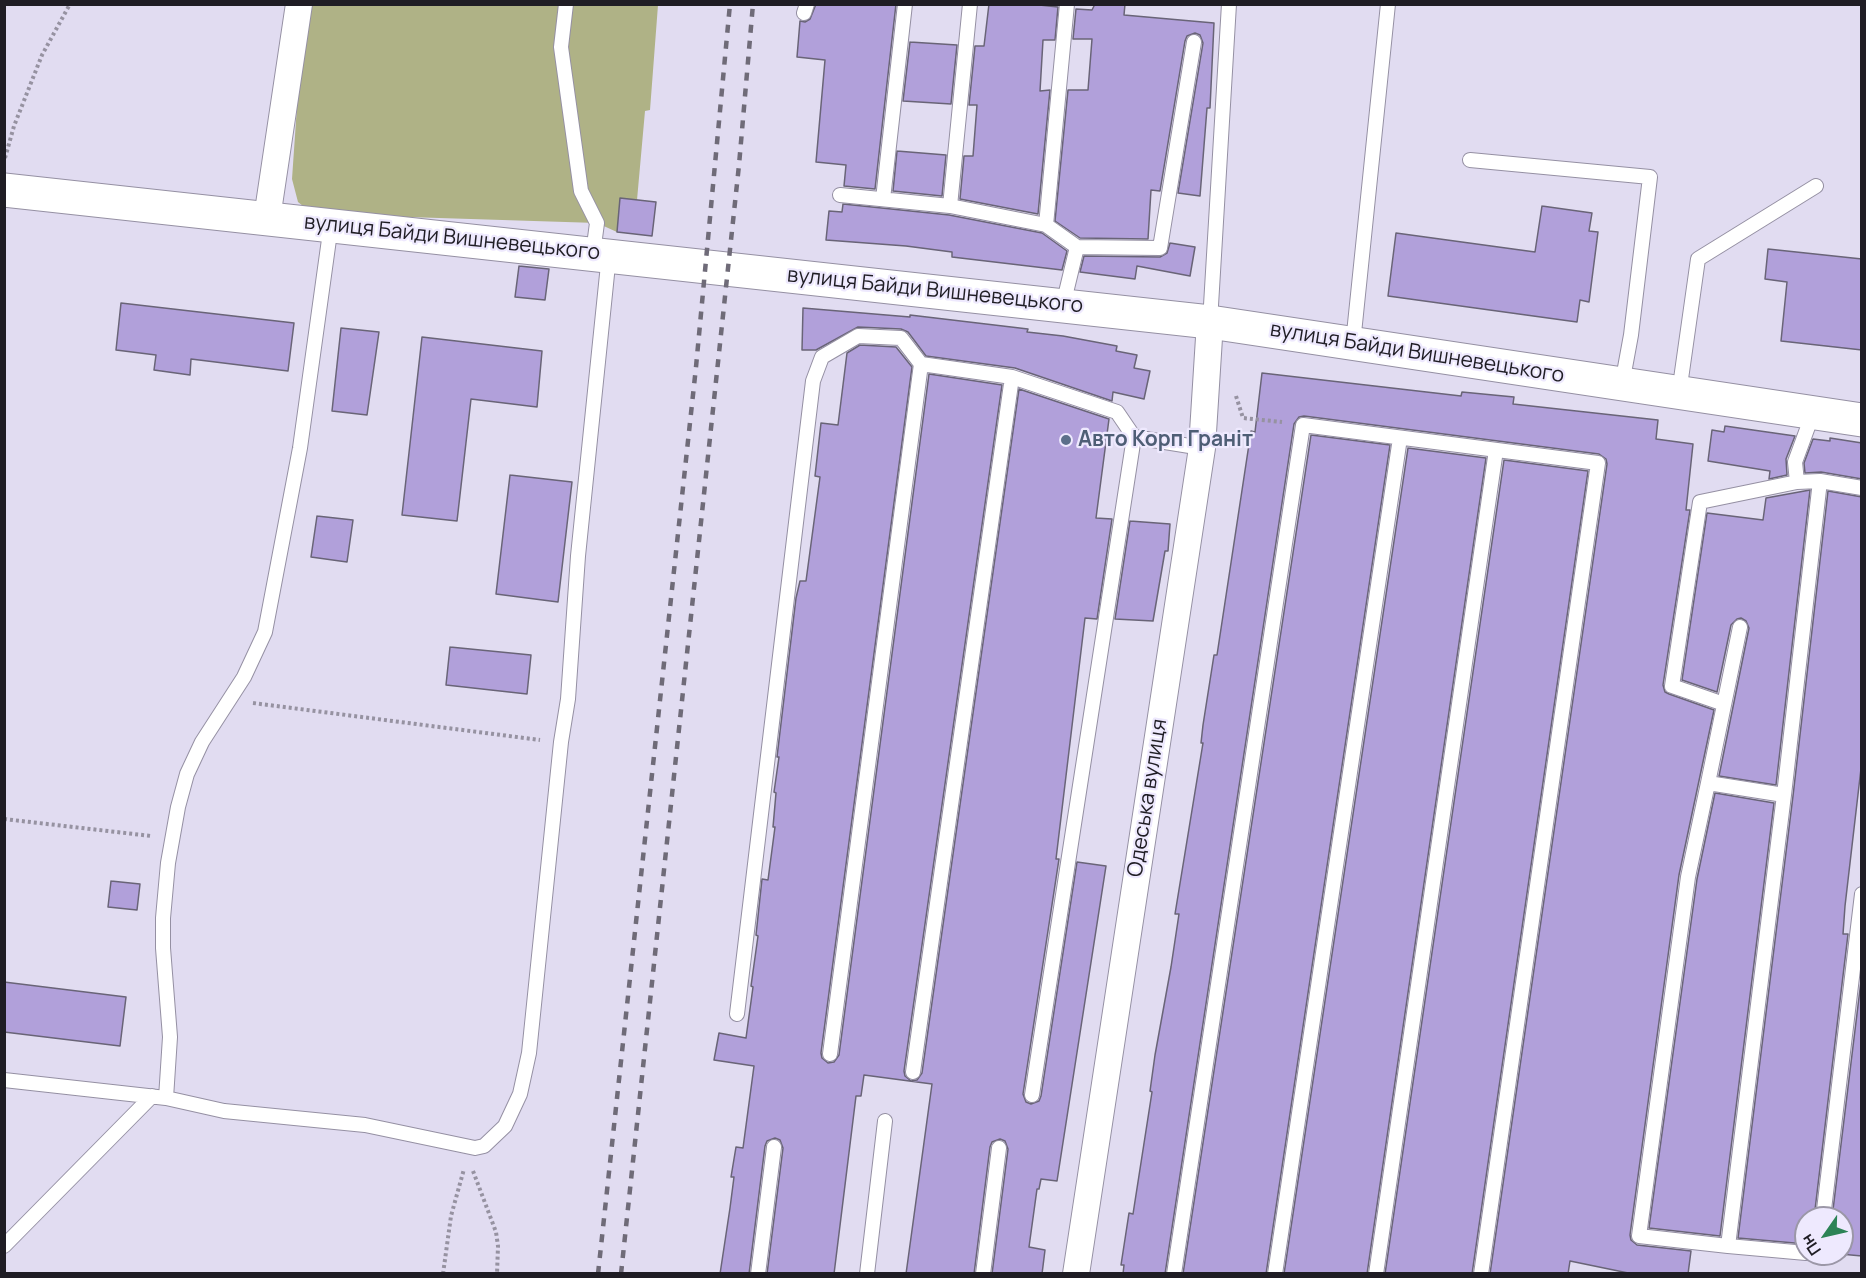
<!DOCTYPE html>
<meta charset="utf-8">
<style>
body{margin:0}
#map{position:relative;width:1866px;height:1278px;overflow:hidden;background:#e1dcf1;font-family:Manrope,sans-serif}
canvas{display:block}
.frame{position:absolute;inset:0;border:6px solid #1f1d24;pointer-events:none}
.north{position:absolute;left:1794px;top:1206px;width:60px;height:60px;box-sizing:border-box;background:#eee9fe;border:2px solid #9b97a7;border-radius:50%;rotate:236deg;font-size:16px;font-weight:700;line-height:24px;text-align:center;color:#1f1d24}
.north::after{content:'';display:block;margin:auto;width:21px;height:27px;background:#2c8356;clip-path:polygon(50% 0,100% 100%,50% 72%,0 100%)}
</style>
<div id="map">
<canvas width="1866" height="1278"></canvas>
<div class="frame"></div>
<div class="north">Пн</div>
</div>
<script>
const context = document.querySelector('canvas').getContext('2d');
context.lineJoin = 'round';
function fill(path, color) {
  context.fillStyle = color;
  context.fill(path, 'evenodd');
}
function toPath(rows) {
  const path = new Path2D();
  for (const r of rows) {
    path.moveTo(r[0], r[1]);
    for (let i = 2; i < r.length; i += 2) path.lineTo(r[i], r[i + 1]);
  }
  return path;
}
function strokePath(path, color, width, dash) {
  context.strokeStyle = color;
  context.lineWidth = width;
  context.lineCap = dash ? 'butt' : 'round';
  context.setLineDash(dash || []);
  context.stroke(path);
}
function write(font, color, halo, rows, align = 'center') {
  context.font = font + ' Manrope,sans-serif';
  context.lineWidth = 4.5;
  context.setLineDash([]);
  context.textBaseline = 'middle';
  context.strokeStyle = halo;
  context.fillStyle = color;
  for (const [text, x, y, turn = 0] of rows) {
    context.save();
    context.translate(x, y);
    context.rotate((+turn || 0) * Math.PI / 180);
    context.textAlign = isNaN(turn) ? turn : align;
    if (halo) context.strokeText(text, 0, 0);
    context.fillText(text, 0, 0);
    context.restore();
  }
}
fill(toPath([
 [304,5,658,5,650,110,645,111,637,200,656,202,652,236,617,232,597,223,313,214,298,202,292,179]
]), '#afb286');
const building = toPath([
 [816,4,896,4,875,189,844,186,846,165,816,162,825,60,797,57,800,21,805,22,810,19,816,4],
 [989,4,1030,4,1058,7,1055,40,1043,40,1040,91,1050,90,1038,214,960,199,964,156,973,156,977,105,969,105,975,46,984,46,989,4],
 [1095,4,1125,4,1124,15,1214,23,1210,108,1207,108,1200,196,1178,193,1203,43,1200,35,1195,33,1187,36,1185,41,1160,191,1151,190,1148,239,1080,238,1055,221,1068,90,1088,90,1092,39,1073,39,1076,9,1092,10,1095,4],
 [910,42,957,45,951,104,903,101,910,42],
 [897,151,946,155,942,196,893,191,897,151],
 [620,198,656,202,652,236,617,232,620,198],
 [843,204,949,215,1042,233,1067,251,1062,270,952,257,952,252,906,246,826,240,829,211,842,212,843,204],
 [1542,206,1592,213,1589,231,1598,232,1589,302,1580,300,1577,322,1388,296,1396,233,1535,252,1542,206],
 [1170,243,1195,247,1190,276,1137,266,1135,279,1080,272,1084,256,1160,257,1167,253,1170,243],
 [1768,249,1862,259,1862,350,1781,341,1787,282,1765,279,1768,249],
 [519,266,549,269,545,300,515,297,519,266],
 [121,303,294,323,288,371,191,359,190,375,154,370,156,355,116,350,121,303],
 [803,308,910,317,910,315,1028,329,1027,332,1063,336,1117,346,1116,351,1137,355,1134,368,1150,371,1144,399,1113,392,1112,401,1015,368,926,356,908,332,901,329,858,327,816,350,802,350,803,308],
 [341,328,379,332,367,415,332,411,341,328],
 [422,337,542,351,537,407,471,399,457,521,402,515,422,337],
 [860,345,896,347,912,367,821,1053,822,1058,828,1063,834,1062,839,1055,929,374,1002,385,904,1071,905,1076,911,1081,917,1080,922,1073,1019,389,1109,419,1096,518,1112,519,1097,619,1085,618,1056,859,1059,859,1023,1094,1026,1102,1031,1104,1039,1101,1041,1096,1077,862,1106,866,1057,1181,1041,1179,1039,1189,1037,1189,1029,1247,1045,1250,1042,1274,992,1274,1008,1149,1005,1141,1000,1139,992,1142,990,1147,974,1274,906,1274,932,1084,864,1075,861,1096,856,1096,834,1274,767,1274,783,1148,780,1140,775,1138,767,1141,765,1146,749,1274,720,1274,730,1208,734,1177,731,1177,736,1147,743,1148,754,1066,714,1060,719,1033,746,1038,753,987,751,986,758,936,756,935,762,879,768,880,775,827,773,827,776,793,774,792,779,757,777,757,796,598,800,581,806,581,820,477,815,476,821,423,838,425,847,353,860,345],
 [1262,373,1461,396,1462,392,1514,397,1513,404,1658,420,1656,439,1693,444,1686,510,1690,510,1663,685,1665,692,1669,694,1714,710,1679,875,1630,1235,1631,1240,1637,1245,1691,1251,1688,1274,1633,1274,1570,1261,1568,1274,1490,1274,1607,464,1606,459,1599,454,1304,416,1299,417,1294,424,1165,1274,1123,1274,1124,1265,1121,1265,1129,1213,1133,1214,1152,1092,1150,1091,1155,1055,1171,967,1179,914,1175,914,1203,743,1201,743,1203,725,1214,655,1217,655,1251,431,1255,432,1262,373],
 [1725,426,1795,436,1786,459,1787,475,1769,479,1770,471,1708,461,1712,430,1724,432,1725,426],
 [1311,435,1390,445,1266,1274,1183,1274,1311,435],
 [1830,438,1862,443,1862,479,1821,472,1805,473,1804,463,1813,439,1830,441,1830,438],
 [1408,448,1486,458,1367,1274,1284,1274,1408,448],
 [1504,460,1588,471,1472,1274,1385,1274,1504,460],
 [510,475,572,482,558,602,496,594,510,475],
 [1810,490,1776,785,1719,776,1749,628,1746,621,1741,618,1737,619,1731,625,1717,692,1682,680,1707,513,1763,520,1766,498,1810,490],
 [1828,491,1862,497,1862,760,1845,906,1843,934,1848,934,1814,1218,1806,1218,1806,1244,1738,1238,1793,796,1828,491],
 [317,516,353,520,347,562,311,557,317,516],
 [1130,521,1170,524,1168,551,1165,551,1153,621,1115,619,1130,521],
 [450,647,531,655,527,694,446,685,450,647],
 [1715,793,1774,803,1720,1236,1649,1228,1697,879,1715,793],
 [111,881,140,884,137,910,108,907,111,881],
 [1862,973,1862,1256,1840,1254,1842,1254,1842,1218,1832,1218,1862,973],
 [4,982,126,997,120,1046,4,1032,4,982]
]);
fill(building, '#b1a0da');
strokePath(building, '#696477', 1.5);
const service = toPath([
 [566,4,561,47,581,191,597,223,593,253],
 [1067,4,1046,225,1077,247],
 [804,13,807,4],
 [1470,160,1650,177,1631,335,1622,384],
 [840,195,950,206,1046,225],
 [883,199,905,4],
 [950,206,970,4],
 [1063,305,1077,247,1160,248,1194,42],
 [1210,322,1229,4],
 [1353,343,1388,4],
 [921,364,1012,377,1117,412,1134,437,1032,1095],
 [1679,393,1698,259,1816,186],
 [1813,413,1795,462,1797,482,1820,481,1862,488],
 [1134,437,1202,448],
 [1740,627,1708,783,1784,795],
 [1724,704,1672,686,1700,502,1797,482],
 [1708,783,1688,877,1639,1236,1728,1246],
 [737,1014,813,381,822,357,858,336,901,338,921,364,830,1054],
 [913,1072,1012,377],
 [4,1080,166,1098,224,1111,365,1125,475,1148,484,1146,505,1126,520,1094,529,1053,561,742,568,699,578,556,609,255],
 [166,1098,170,1037,163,948,163,918,168,863,178,807,187,774,202,742,244,677,265,632,300,448,331,225],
 [1823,1218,1862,894],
 [4,1246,152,1096],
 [1806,1253,1728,1246,1784,795,1820,481],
 [758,1274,774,1147],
 [867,1274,885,1121],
 [983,1274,999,1148],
 [1174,1274,1303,425,1598,463,1481,1274],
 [1275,1274,1400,438],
 [1376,1274,1496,450]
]);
const minor = toPath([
 [267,218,299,4],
 [1076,1274,1202,448,1210,322]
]);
const tertiary = toPath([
 [4,190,1210,322,1862,420]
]);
strokePath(service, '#9590a3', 16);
strokePath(minor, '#9590a3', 28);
strokePath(tertiary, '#9590a3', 35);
strokePath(toPath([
 [5,158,14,126,42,55,70,4],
 [1236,396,1243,418,1282,422],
 [253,703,540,740],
 [4,819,151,836],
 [473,1171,496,1232,498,1246,497,1274],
 [443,1274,451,1216,464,1169]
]), '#9692a1', 4, [3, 3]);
strokePath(service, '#fff', 14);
strokePath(minor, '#fff', 26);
strokePath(tertiary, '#fff', 33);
strokePath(toPath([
 [598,1274,696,367,730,4],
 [621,1274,739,165,753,4]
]), '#6f6b78', 4.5, [8, 8]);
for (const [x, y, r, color] of [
 [1066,440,6,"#5c6f8a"]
]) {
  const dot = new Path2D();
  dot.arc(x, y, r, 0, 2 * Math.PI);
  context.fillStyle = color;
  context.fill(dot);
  strokePath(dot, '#eee9fe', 2);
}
write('21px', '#1f1d24', '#eee9fe', [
 ["вулиця Байди Вишневецького",452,238,6],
 ["вулиця Байди Вишневецького",935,291,6],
 ["вулиця Байди Вишневецького",1417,353,9],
 ["Одеська вулиця",1148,798,-81]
]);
write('bold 21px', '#4e5e75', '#eee9fe', [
 ["Авто Корп Граніт",1078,440]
], 'left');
</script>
